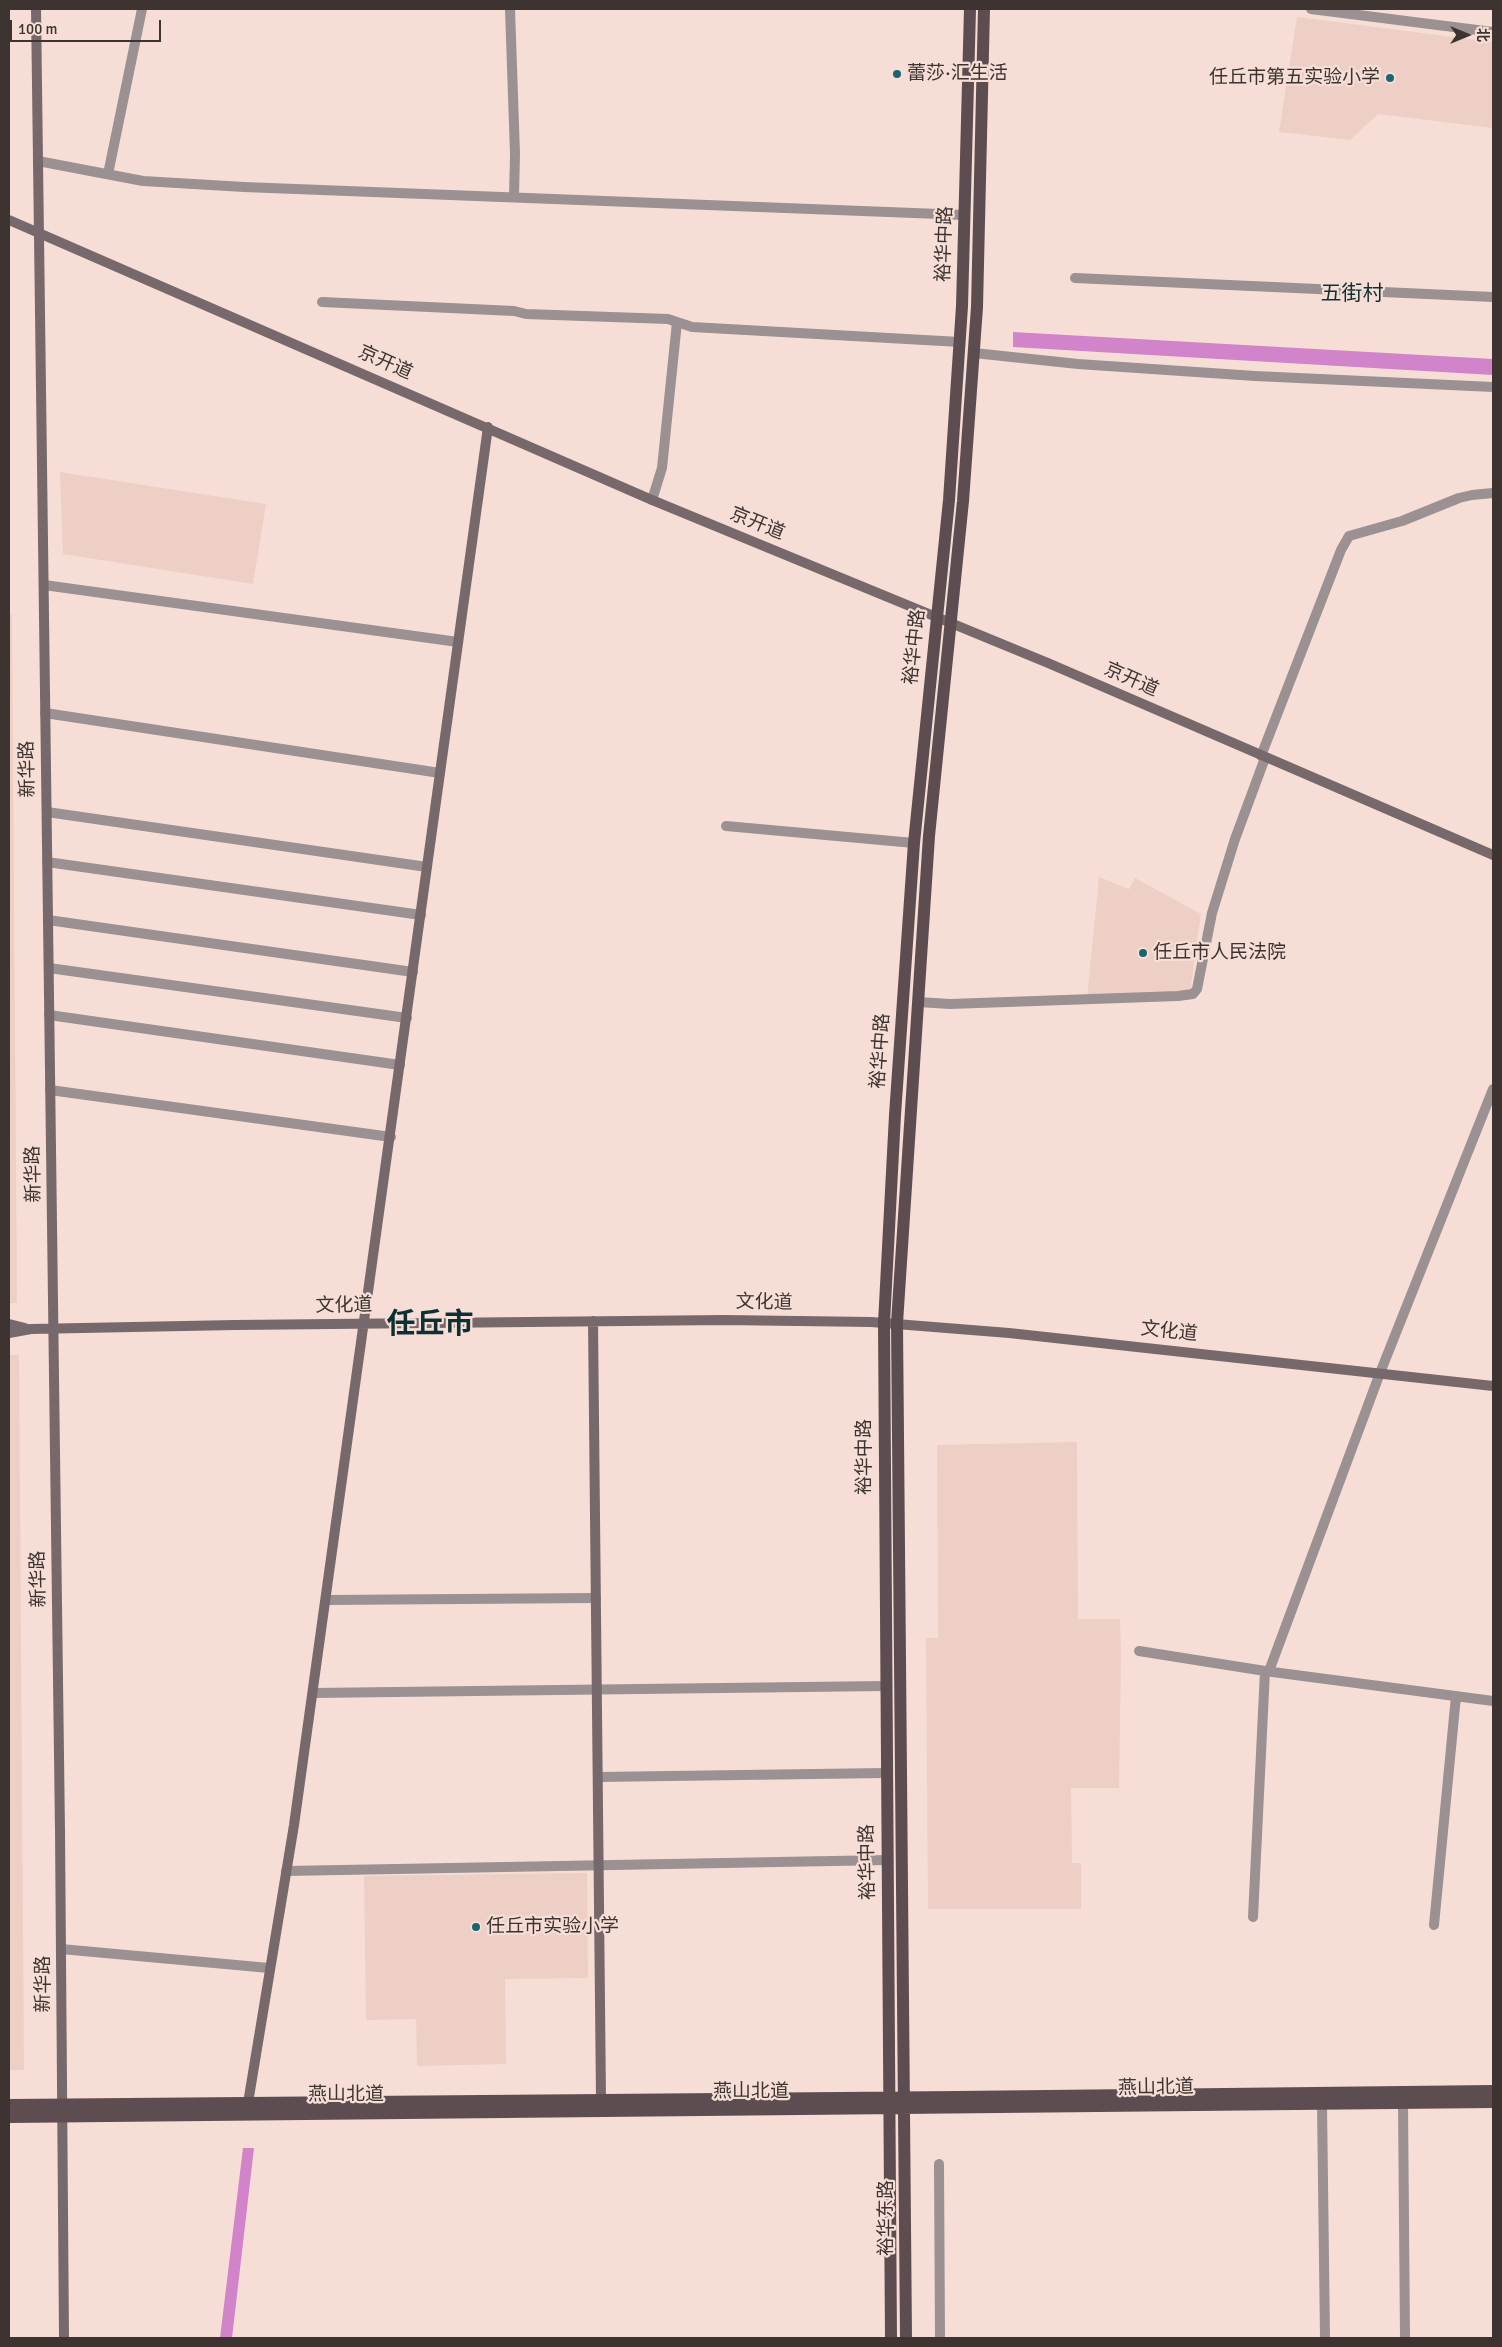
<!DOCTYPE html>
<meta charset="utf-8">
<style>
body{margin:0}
#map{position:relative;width:1502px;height:2347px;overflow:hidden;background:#f6ded7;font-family:Signika,"Noto Sans SC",sans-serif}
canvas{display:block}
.frame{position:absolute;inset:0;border:10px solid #3d3431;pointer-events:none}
.north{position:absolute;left:1442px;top:10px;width:50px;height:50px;-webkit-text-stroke:4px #f6ded7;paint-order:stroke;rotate:90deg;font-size:14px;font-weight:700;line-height:20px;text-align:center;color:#3d3431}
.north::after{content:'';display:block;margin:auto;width:18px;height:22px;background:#3d3431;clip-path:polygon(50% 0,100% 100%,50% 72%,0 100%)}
.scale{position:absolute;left:10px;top:20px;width:151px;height:22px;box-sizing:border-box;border:2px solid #3d3431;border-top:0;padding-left:6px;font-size:15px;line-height:18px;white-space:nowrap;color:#3d3431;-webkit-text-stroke:4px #f6ded7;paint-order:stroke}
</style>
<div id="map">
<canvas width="1502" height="2347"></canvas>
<div class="frame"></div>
<div class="north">北</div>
<div class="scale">100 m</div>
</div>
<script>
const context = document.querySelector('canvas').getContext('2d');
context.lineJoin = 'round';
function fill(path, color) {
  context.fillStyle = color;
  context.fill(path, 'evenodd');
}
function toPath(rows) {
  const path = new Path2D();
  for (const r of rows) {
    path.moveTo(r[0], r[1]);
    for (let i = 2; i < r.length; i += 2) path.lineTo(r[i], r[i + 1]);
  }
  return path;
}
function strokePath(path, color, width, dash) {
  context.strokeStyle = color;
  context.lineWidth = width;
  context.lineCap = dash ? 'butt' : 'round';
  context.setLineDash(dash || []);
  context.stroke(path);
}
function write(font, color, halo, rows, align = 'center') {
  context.font = font + ' Signika,"Noto Sans SC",sans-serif';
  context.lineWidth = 4.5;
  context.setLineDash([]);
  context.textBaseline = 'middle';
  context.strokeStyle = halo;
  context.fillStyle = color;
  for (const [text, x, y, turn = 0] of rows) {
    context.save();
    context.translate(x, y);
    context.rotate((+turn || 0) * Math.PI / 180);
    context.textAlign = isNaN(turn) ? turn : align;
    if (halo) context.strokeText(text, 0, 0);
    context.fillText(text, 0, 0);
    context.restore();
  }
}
fill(toPath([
 [1297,17,1493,42,1493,128,1378,114,1350,140,1279,132],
 [60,472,266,504,253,584,63,554],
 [9,614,12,615,17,1303,9,1303],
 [1099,877,1129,889,1135,878,1201,914,1190,992,1087,997],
 [9,1355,19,1355,24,2070,9,2070],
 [1077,1442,1078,1619,1120,1619,1121,1654,1119,1788,1071,1788,1072,1863,1081,1863,1081,1909,928,1909,926,1638,938,1638,937,1445],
 [587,1873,588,1978,505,1979,506,2064,417,2066,416,2019,366,2020,364,1876]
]), '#edcfc5');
fill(toPath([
 [1013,332,1493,359,1493,375,1013,347],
 [243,2148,254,2148,232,2338,220,2338]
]), '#d184c9');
strokePath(toPath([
 [510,9,515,154,514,197],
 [1311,9,1493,32],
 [38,161,143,181,244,187,965,215],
 [108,174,142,9],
 [1075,278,1493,297],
 [322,302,514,311,526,314,668,319,692,327,960,342],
 [974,353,1078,364,1255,376,1493,387],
 [652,500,662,468,677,322],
 [44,585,458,642],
 [45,713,440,773],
 [1261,756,1341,550,1349,536,1402,521,1459,498,1472,495,1493,493],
 [47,812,427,867],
 [726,826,914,843],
 [47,862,421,915],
 [48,920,413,972],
 [49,968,407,1018],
 [918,1002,950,1004,1178,996,1193,994,1197,989,1212,913,1235,839,1265,758],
 [49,1015,400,1065],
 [50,1090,391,1137],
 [326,1600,596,1598],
 [1139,1651,1265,1671,1493,1701],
 [1269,1671,1380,1373,1493,1089],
 [313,1693,885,1686],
 [598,1777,886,1773],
 [286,1871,887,1860],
 [1253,1917,1265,1671],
 [1434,1925,1456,1696],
 [61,1949,269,1968],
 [1403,2103,1405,2338],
 [1322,2104,1325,2338],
 [939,2164,940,2338]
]), '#9b9092', 10);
strokePath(toPath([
 [36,9,60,1830,64,2338],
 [9,220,652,500,1048,663,1493,855],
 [593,1321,601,2100],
 [9,1324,25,1328],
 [9,1333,31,1329,235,1325,724,1320,871,1322,1009,1333,1493,1386],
 [248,2103,294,1825,488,427]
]), '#77696b', 10);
strokePath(toPath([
 [9,2105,958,2097,1493,2091],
 [9,2117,1493,2102],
 [891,2338,884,1323,895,1115,914,843,949,500,962,306,970,9],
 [906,2338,897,1323,929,836,963,501,977,307,984,9]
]), '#5e4d50', 12);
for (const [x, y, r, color] of [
 [897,74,5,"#1b6571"],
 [1390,78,5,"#1b6571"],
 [1143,953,5,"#1b6571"],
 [476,1927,5,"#1b6571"]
]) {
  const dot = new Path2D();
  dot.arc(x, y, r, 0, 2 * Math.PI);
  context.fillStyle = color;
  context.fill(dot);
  strokePath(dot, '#f6ded7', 2);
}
write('19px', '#3d3431', '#f6ded7', [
 ["蕾莎·汇生活",907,74],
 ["任丘市第五实验小学",1380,78,"right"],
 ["任丘市人民法院",1153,953],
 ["任丘市实验小学",486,1927]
], 'left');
write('19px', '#3d3431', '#f6ded7', [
 ["裕华中路",945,244,-88],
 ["京开道",385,363,24],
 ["京开道",757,524,22],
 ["裕华中路",915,647,-84],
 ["京开道",1131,680,24],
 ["新华路",28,769,-91],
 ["裕华中路",881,1051,-86],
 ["新华路",34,1174,-91],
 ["文化道",764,1303,1],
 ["文化道",344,1306,-1],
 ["文化道",1169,1332,6],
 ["裕华中路",865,1457,-90],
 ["新华路",39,1579,-91],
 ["裕华中路",868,1862,-91],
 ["新华路",44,1984,-90],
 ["燕山北道",1156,2088,-1],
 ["燕山北道",751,2092],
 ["燕山北道",346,2095],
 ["裕华东路",887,2218,-90]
]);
write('21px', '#0d3035', '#f6ded7', [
 ["五街村",1352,294]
]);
write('bold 29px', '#0d3035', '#f6ded7', [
 ["任丘市",430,1325]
]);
</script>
